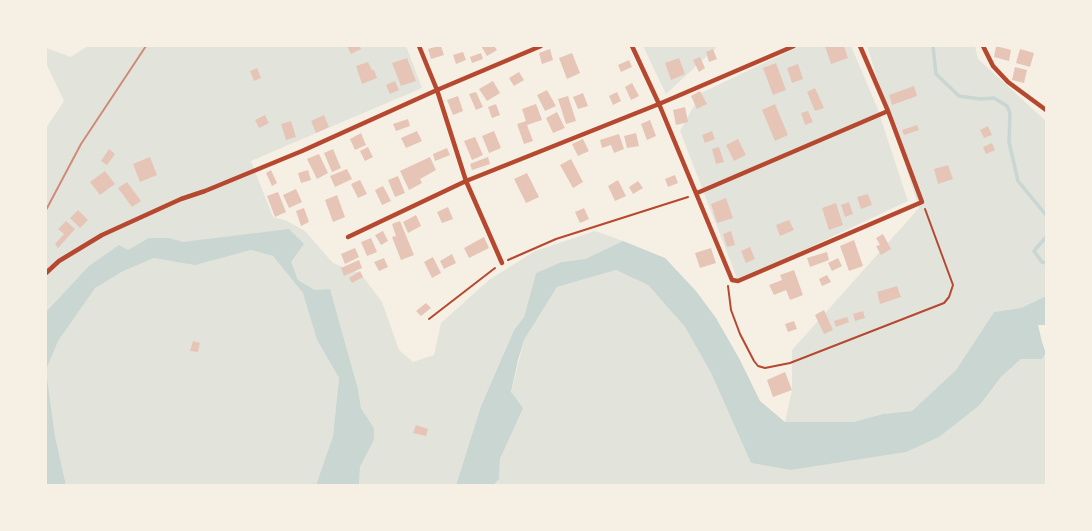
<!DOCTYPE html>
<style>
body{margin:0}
#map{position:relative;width:1092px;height:531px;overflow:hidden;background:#f6efe4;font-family:Barlow,sans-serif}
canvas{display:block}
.frame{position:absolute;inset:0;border:47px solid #f6efe4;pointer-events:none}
</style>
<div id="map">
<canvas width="1092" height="531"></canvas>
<div class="frame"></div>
</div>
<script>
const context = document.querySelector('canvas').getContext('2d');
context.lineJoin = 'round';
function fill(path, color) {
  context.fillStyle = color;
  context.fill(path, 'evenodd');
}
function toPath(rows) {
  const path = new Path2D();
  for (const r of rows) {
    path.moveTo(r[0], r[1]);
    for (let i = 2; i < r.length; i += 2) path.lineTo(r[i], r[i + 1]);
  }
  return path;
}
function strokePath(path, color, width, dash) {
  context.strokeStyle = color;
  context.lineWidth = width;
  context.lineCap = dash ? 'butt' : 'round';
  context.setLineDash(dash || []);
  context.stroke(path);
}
fill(toPath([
 [88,46,406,46,422,88,251,161,273,217,287,221,305,231,333,263,361,274,382,302,399,350,413,362,434,355,441,323,489,280,535,251,595,231,623,241,585,259,561,262,536,273,524,317,514,330,481,406,456,485,359,485,360,467,374,440,374,428,361,408,358,389,330,290,315,290,298,280,290,262,288,229,234,254,251,250,273,256,304,293,317,340,339,378,333,436,316,485,66,485,55,436,46,370,54,350,46,354,46,128,64,101,46,63,46,48,71,57],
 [643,46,718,46,666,94],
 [800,46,851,46,877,107,908,201,738,281,680,131,701,93],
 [867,46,975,46,978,59,1046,121,1046,296,1021,308,994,312,956,370,912,411,883,414,853,422,785,422,792,390,792,350,919,208],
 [616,270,648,285,685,327,711,373,751,463,790,470,981,405,1001,377,1021,359,1042,359,1046,353,1046,485,494,486,499,479,500,459,510,436,511,393,524,340,557,287]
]), '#e2e4dc');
fill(toPath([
 [289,229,304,244,291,262,298,280,315,290,330,289,358,389,361,408,374,428,374,440,360,467,359,485,316,485,333,436,339,378,317,340,303,293,273,256,251,250,195,265,154,258,123,271,95,288,58,341,46,370,55,436,66,485,46,485,46,312,89,266,119,245,128,250,149,238,169,238,183,242],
 [623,241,665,258,696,291,716,318,740,360,760,401,785,422,853,422,883,414,912,411,956,370,994,312,1021,308,1046,296,1046,325,1038,325,1042,342,1046,353,1042,359,1021,359,1001,377,981,404,939,437,906,452,790,470,751,463,711,373,685,327,648,285,616,270,557,287,524,340,518,360,511,392,523,408,500,459,499,479,494,485,456,485,481,406,514,330,524,317,536,273,561,262,585,259]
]), '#c9d6d2');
strokePath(toPath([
 [933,46,936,74,959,96,980,99,994,98,1007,106,1010,113,1009,142,1018,181,1046,215],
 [1046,237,1034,251,1042,262,1046,263]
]), '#c9d6d2', 3.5);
fill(toPath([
 [347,46,360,46,361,49,351,54],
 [438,46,441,46,444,55,431,59,428,49],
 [481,46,494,46,497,50,487,56],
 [825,46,844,46,848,58,831,64],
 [996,46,1011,50,1009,61,994,57],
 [550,49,553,60,542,64,539,53],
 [713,49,717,59,709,62,706,52],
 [1020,49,1034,53,1030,67,1016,63],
 [463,52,466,60,456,64,453,55],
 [481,53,483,59,472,63,470,57],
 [572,53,580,73,567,79,559,58],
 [700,57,705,68,699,72,693,60],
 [407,58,416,81,401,86,392,63],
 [679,58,685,74,671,80,665,63],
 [629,60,632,67,621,72,618,65],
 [368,62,372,70,374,70,377,78,362,84,356,66],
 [776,63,786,90,773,95,763,68],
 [798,64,803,79,792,83,787,68],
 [1015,67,1027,70,1024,83,1012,80],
 [257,68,261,78,254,81,250,71],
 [519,72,524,80,514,86,509,78],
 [395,81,399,90,390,94,386,85],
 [493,81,500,93,487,101,479,89],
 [632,83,639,96,631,100,625,87],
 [914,86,917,96,892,105,889,95],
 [815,88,824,108,815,111,807,92],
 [547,90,556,106,545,111,537,95],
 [700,91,707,104,697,109,691,96],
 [476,92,483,107,476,110,469,94],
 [617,92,621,101,613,105,609,96],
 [583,93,588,106,578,109,573,97],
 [458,96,463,111,453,115,447,100],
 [568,96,576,121,566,124,558,99],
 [496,104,500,115,492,118,488,107],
 [536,104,542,120,527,125,533,141,524,144,517,124,526,121,522,109],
 [775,104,788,135,775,141,762,110],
 [685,107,688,122,676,125,673,110],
 [808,111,813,122,805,125,801,113],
 [557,112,565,128,553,133,546,118],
 [265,115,269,123,259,128,255,120],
 [324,115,329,127,316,133,311,121],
 [408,119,410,126,396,131,393,124],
 [650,120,656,136,647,140,641,124],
 [291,121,296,137,286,140,281,124],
 [917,125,919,130,904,135,902,130],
 [988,126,992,135,984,138,980,130],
 [417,131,422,141,406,148,401,138],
 [494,131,501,148,489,153,482,136],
 [712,131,715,139,705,143,702,135],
 [361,133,366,145,355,150,350,139],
 [636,133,639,146,627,148,624,136],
 [619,134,624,149,614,153,611,145,602,148,600,140],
 [475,137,483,155,472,160,464,141],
 [583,139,589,151,578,156,572,144],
 [738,139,746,155,734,161,726,145],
 [992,143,995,150,986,154,983,147],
 [368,147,373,157,365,161,360,151],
 [719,147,724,162,716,164,712,149],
 [447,148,450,155,435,161,433,154],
 [109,149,115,154,107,165,101,161],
 [333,149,341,168,332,172,324,153],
 [319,154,328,173,317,179,307,159],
 [150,157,157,175,140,182,133,164],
 [430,157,436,170,420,179,422,183,409,190,400,171],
 [488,157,490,164,472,170,470,164],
 [571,159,583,182,573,188,560,165],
 [948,165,953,179,938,184,934,169],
 [347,169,352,179,335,187,330,176],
 [271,170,277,183,272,186,266,173],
 [308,170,311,180,301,183,298,173],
 [105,171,115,184,100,195,90,182],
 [527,173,539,197,526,203,514,179],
 [675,175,678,183,668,187,665,179],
 [398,176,405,193,395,197,388,180],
 [360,180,367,194,358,198,351,184],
 [618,180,626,196,615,201,608,186],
 [638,181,643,188,633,194,629,187],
 [127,182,141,201,132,207,118,188],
 [383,186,391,201,382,205,375,190],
 [296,189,302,202,289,208,283,195],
 [278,192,286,212,275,217,267,196],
 [868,194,872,205,861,209,857,197],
 [337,195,345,217,333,222,325,200],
 [726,198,733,218,717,223,711,204],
 [849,202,853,214,845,217,841,205],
 [836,203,843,225,829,230,822,208],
 [448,207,453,219,442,223,437,212],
 [304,208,309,222,301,226,296,211],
 [584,208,589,219,580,223,575,212],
 [78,210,88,220,80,228,70,218],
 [416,215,421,226,408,233,403,222],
 [789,220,794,230,780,236,776,225],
 [66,221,75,229,58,248,55,244,64,234,58,229],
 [400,221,414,255,401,260,392,237,396,236,392,224],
 [383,231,388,241,381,245,375,235],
 [731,231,735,245,727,247,723,234],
 [883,234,891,249,881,255,876,246,880,245,876,238],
 [484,237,489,248,469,258,464,248],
 [371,238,377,252,367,256,361,242],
 [854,240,863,266,849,271,840,246],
 [750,247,755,259,746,263,741,251],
 [355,248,359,257,345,264,341,254],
 [711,248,716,263,700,268,695,253],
 [827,252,829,260,810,267,807,258],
 [452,254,456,263,444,269,440,261],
 [433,257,441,273,432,278,424,262],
 [384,258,388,267,379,271,374,262],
 [838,258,842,266,832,271,828,263],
 [359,260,362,268,344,276,341,268],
 [794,270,803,295,790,300,786,290,774,295,769,285,782,280,780,275],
 [360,271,363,277,352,283,349,278],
 [827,275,831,282,822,286,819,279],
 [897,286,901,297,880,304,877,292],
 [426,303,431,308,421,316,416,311],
 [824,310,833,330,824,334,815,315],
 [863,311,865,318,855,321,853,314],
 [847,317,849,322,836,327,834,321],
 [794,321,797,329,788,332,785,324],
 [193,341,200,343,198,352,190,351],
 [785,372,792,390,773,397,767,380],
 [416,425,428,429,426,436,413,433]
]), '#e6c5b7');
strokePath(toPath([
 [508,260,556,239,688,197],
 [728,286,731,310,740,334,754,361,758,366,765,368,790,363,944,303,949,297,953,285,925,209],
 [429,319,495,268]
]), '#b5482f', 2);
strokePath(toPath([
 [419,46,437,90,466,181,502,263],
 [632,46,659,104,732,280,738,281,922,202,888,111,860,46],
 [983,46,993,66,1008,82,1046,110],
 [697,193,888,111],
 [348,237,466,181,659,104,794,46],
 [46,273,59,261,102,235,181,199,205,191,302,151,437,90,541,46]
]), '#b5482f', 4.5);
strokePath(toPath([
 [46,210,81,144,146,46]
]), '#cf8b77', 2);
</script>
